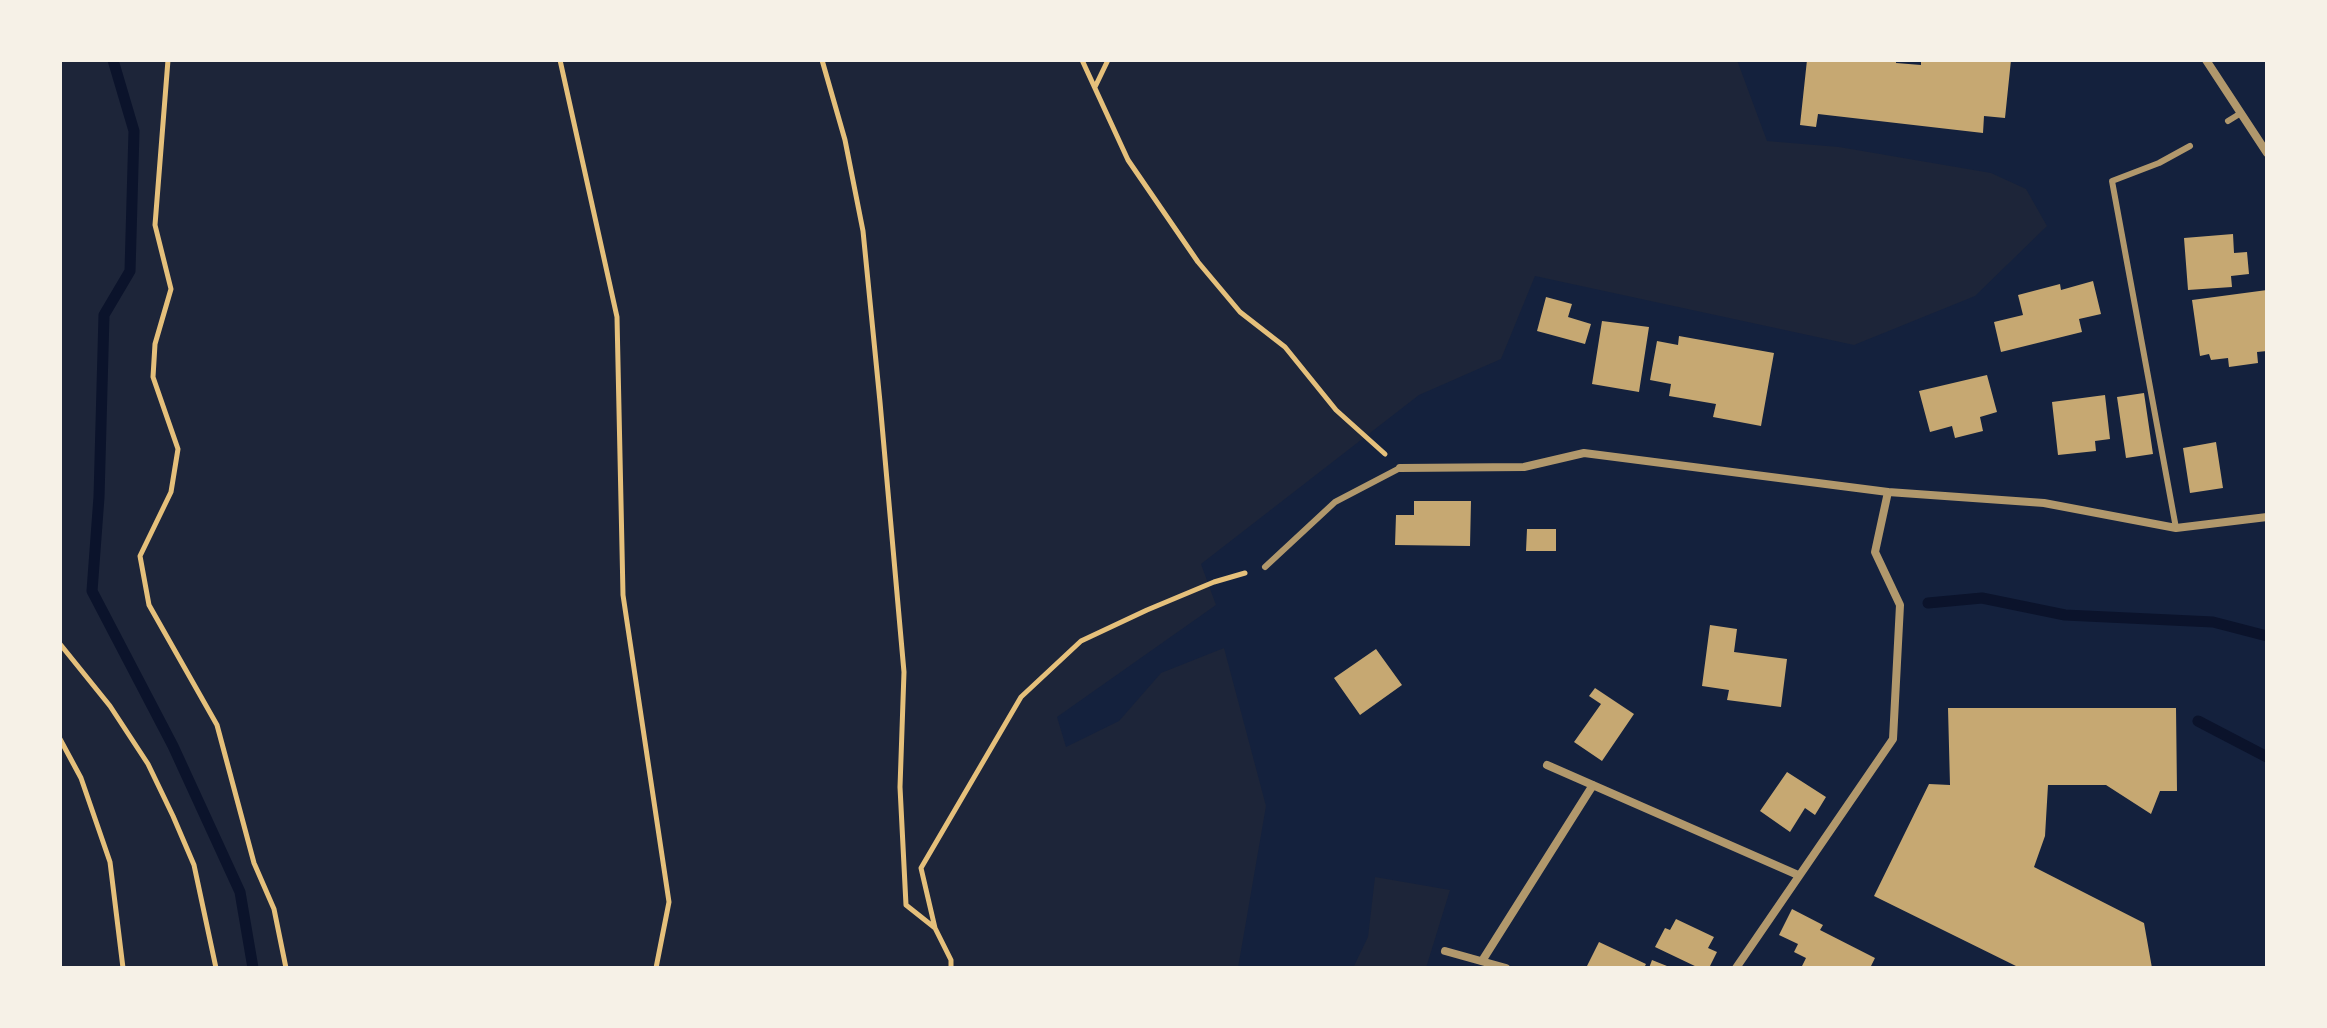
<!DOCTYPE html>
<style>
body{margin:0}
#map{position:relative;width:2327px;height:1028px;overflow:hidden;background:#14213d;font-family:"Sofia Sans Condensed",sans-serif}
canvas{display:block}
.frame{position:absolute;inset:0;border:62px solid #f6f1e7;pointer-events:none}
</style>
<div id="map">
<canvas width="2327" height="1028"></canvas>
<div class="frame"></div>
</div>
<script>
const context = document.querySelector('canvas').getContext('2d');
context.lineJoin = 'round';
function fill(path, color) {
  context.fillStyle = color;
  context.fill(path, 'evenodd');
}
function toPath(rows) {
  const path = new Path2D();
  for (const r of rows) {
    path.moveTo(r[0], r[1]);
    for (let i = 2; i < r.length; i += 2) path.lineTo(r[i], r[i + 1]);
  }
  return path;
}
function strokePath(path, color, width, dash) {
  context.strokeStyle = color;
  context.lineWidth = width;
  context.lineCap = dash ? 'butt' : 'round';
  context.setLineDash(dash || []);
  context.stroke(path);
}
fill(toPath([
 [60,60,1737,60,1767,141,1839,147,1991,173,2026,189,2047,226,1975,296,1854,345,1535,276,1501,359,1419,395,1201,564,1216,605,1057,717,1066,747,1119,721,1161,673,1224,648,1266,806,1238,968,60,968],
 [1375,877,1450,890,1426,968,1353,968,1368,937]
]), '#1d2539');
strokePath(toPath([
 [113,60,134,131,130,271,104,315,99,497,92,591,173,746,240,892,253,968],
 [1928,603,1982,598,2065,615,2213,622,2267,636],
 [2198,721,2267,757]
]), '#0b132b', 11);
fill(toPath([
 [1807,60,1896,60,1896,63,1921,65,1921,60,2011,60,2005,118,1984,116,1983,133,1818,114,1816,127,1800,125],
 [2233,234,2234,253,2247,252,2249,274,2231,276,2232,287,2188,290,2184,238],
 [2093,281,2101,314,2079,319,2082,332,2001,352,1994,322,2023,315,2018,295,2060,284,2061,290],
 [2267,290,2267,351,2257,352,2258,363,2229,367,2228,358,2211,360,2209,354,2200,356,2192,300],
 [1546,297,1572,304,1568,317,1591,324,1585,344,1537,331],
 [1602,321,1649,327,1639,392,1592,384],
 [1679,336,1774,353,1761,426,1713,417,1716,404,1669,396,1671,384,1650,380,1657,341,1678,345],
 [1987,375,1997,412,1980,417,1983,431,1955,438,1952,426,1930,432,1919,391],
 [2144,393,2153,454,2126,458,2117,397],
 [2105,395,2110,439,2095,441,2096,451,2058,455,2052,402],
 [2216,442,2223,488,2190,493,2183,448],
 [1414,501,1471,501,1470,546,1395,545,1396,515,1414,515],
 [1527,529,1556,529,1556,551,1526,551],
 [1710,625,1737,629,1734,652,1787,659,1781,707,1727,700,1729,690,1702,686],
 [1376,649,1402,685,1360,715,1334,678],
 [1595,688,1634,714,1602,761,1574,742,1601,704,1589,696],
 [1948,708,2176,708,2177,791,2160,791,2151,814,2106,785,2048,785,2045,836,2034,867,2144,923,2152,968,2020,968,1874,896,1929,784,1950,785],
 [1787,772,1826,797,1815,815,1805,808,1790,832,1760,811],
 [1792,909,1823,925,1820,930,1875,958,1870,968,1801,968,1806,958,1794,952,1798,944,1779,935],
 [1676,919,1714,937,1708,948,1717,952,1709,968,1699,968,1655,947,1665,928,1670,930],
 [1599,942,1646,964,1644,968,1586,968],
 [1652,960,1672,968,1649,968]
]), '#c6a872');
strokePath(toPath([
 [168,60,155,225,171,289,155,344,153,377,178,449,171,492,140,556,149,605,217,725,254,863,274,909,286,968],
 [560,60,617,317,623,595,669,902,656,968],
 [822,60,845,140,863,231,880,402,904,672,900,787,906,905,935,928],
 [1082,60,1128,160,1198,262,1240,312,1285,347,1336,410,1385,454],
 [1095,87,1108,60],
 [60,644,110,706,148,764,173,816,194,865,216,968],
 [60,739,81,778,110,862,123,968],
 [951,968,951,960,935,928,921,868,1021,697,1081,641,1147,610,1214,582,1245,573]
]), '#e5c07b', 5);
strokePath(toPath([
 [2228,121,2241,113],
 [2176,528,2112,181,2159,163,2190,146],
 [1265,567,1335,502,1400,468]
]), '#b1986c', 6);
strokePath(toPath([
 [2206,60,2267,153],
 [1400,468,1524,467,1584,453,1888,492],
 [1547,765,1798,875],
 [1445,951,1506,968],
 [1482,961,1593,785],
 [1736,968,1893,739,1900,605,1875,552,1888,492,2044,503,2176,528,2267,517]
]), '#b1986c', 8);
</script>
